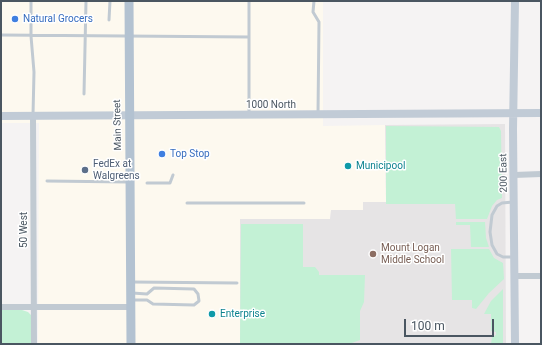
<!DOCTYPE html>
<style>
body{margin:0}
#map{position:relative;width:542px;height:345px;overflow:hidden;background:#f5f3f3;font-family:Roboto,sans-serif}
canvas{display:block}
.frame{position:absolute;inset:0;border:2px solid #4a5661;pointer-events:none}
.scale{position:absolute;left:404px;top:319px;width:90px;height:18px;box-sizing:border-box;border:2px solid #4a5661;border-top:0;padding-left:5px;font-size:12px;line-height:14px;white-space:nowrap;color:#4a5661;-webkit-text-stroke:3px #fff;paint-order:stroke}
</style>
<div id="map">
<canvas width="542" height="345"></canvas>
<div class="frame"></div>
<div class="scale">100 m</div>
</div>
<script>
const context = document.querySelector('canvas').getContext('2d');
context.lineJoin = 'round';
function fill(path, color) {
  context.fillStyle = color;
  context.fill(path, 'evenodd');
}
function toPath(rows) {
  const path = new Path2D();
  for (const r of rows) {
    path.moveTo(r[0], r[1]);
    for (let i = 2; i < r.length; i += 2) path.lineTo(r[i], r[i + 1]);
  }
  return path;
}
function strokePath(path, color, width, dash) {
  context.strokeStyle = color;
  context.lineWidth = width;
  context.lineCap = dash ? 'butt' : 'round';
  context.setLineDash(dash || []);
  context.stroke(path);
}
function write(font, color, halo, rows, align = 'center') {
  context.font = font + ' Roboto,sans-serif';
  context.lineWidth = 3;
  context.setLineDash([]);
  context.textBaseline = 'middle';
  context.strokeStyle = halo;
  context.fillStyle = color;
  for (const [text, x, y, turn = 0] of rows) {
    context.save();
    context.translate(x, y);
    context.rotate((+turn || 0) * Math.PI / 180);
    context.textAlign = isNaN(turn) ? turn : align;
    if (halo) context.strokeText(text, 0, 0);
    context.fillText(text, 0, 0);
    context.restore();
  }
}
fill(toPath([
 [1,1,323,1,323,126,385,125,386,202,363,202,363,210,331,210,330,219,240,219,240,344,38,344,39,123,1,123]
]), '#fdf9ef');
fill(toPath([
 [505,124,506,344,240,344,240,219,330,219,331,210,363,210,363,202,386,202,385,125]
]), '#e6e4e5');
fill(toPath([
 [386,126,499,127,501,131,502,198,497,200,492,206,487,219,456,219,455,204,386,204],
 [456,222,485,222,486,238,489,247,471,247,470,225,456,225],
 [241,224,303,224,303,267,315,267,319,272,319,275,365,275,364,302,360,311,360,340,349,344,240,344],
 [451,249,489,249,494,258,503,263,504,279,489,293,476,309,472,308,472,300,452,300],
 [503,289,503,344,491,344,492,337,496,335,496,332,491,331,491,314,484,314,491,301],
 [1,310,22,310,28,312,31,315,31,344,1,344]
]), '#c3f1d5');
strokePath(toPath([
 [31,1,31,36,34,72,33,115],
 [249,1,249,113],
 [314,1,313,12,319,22,318,114],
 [109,20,110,1],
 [1,35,249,37],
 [84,94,86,1],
 [47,181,128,182],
 [147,183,170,183,173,175],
 [187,203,304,203],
 [513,257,503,257,497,254,492,245,490,232,492,215,497,206,502,203,513,202],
 [132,282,237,283],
 [132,293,147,294,154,288,194,289,198,294,199,301,194,305,153,304,147,300,132,300]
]), '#c1cad2', 3);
strokePath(toPath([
 [33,116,34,344],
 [514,175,541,174],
 [515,276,541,276],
 [1,307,131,307]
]), '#c1cad2', 6);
strokePath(toPath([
 [515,1,513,129,515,344],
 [1,116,541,113]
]), '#c1cbd6', 8);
strokePath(toPath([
 [129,1,131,344]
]), '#b3c2d1', 9);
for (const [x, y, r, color] of [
 [15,19,4,"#3f7fe0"],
 [162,154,4,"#3f7fe0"],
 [348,166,4,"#0f9aa8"],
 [85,170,4,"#5c6f8a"],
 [373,254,4,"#8d6e63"],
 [212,314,4,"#0f9aa8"]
]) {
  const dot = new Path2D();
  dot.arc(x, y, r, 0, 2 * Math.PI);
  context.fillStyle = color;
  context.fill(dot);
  strokePath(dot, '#fff', 1.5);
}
write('10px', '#366cbe', '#fff', [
 ["Natural Grocers",23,19],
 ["Top Stop",170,154]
], 'left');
write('10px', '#4a5661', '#fff', [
 ["1000 North",271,105],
 ["Main Street",118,125,-91],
 ["200 East",504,173,-91],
 ["50 West",24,230,-90]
]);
write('10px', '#4e5e75', '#fff', [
 ["FedEx at",93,164],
 ["Walgreens",93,176]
], 'left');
write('10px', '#0d838f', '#fff', [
 ["Municipool",356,166],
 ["Enterprise",220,314]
], 'left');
write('10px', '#785e54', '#fff', [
 ["Mount Logan",381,248],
 ["Middle School",381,260]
], 'left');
</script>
